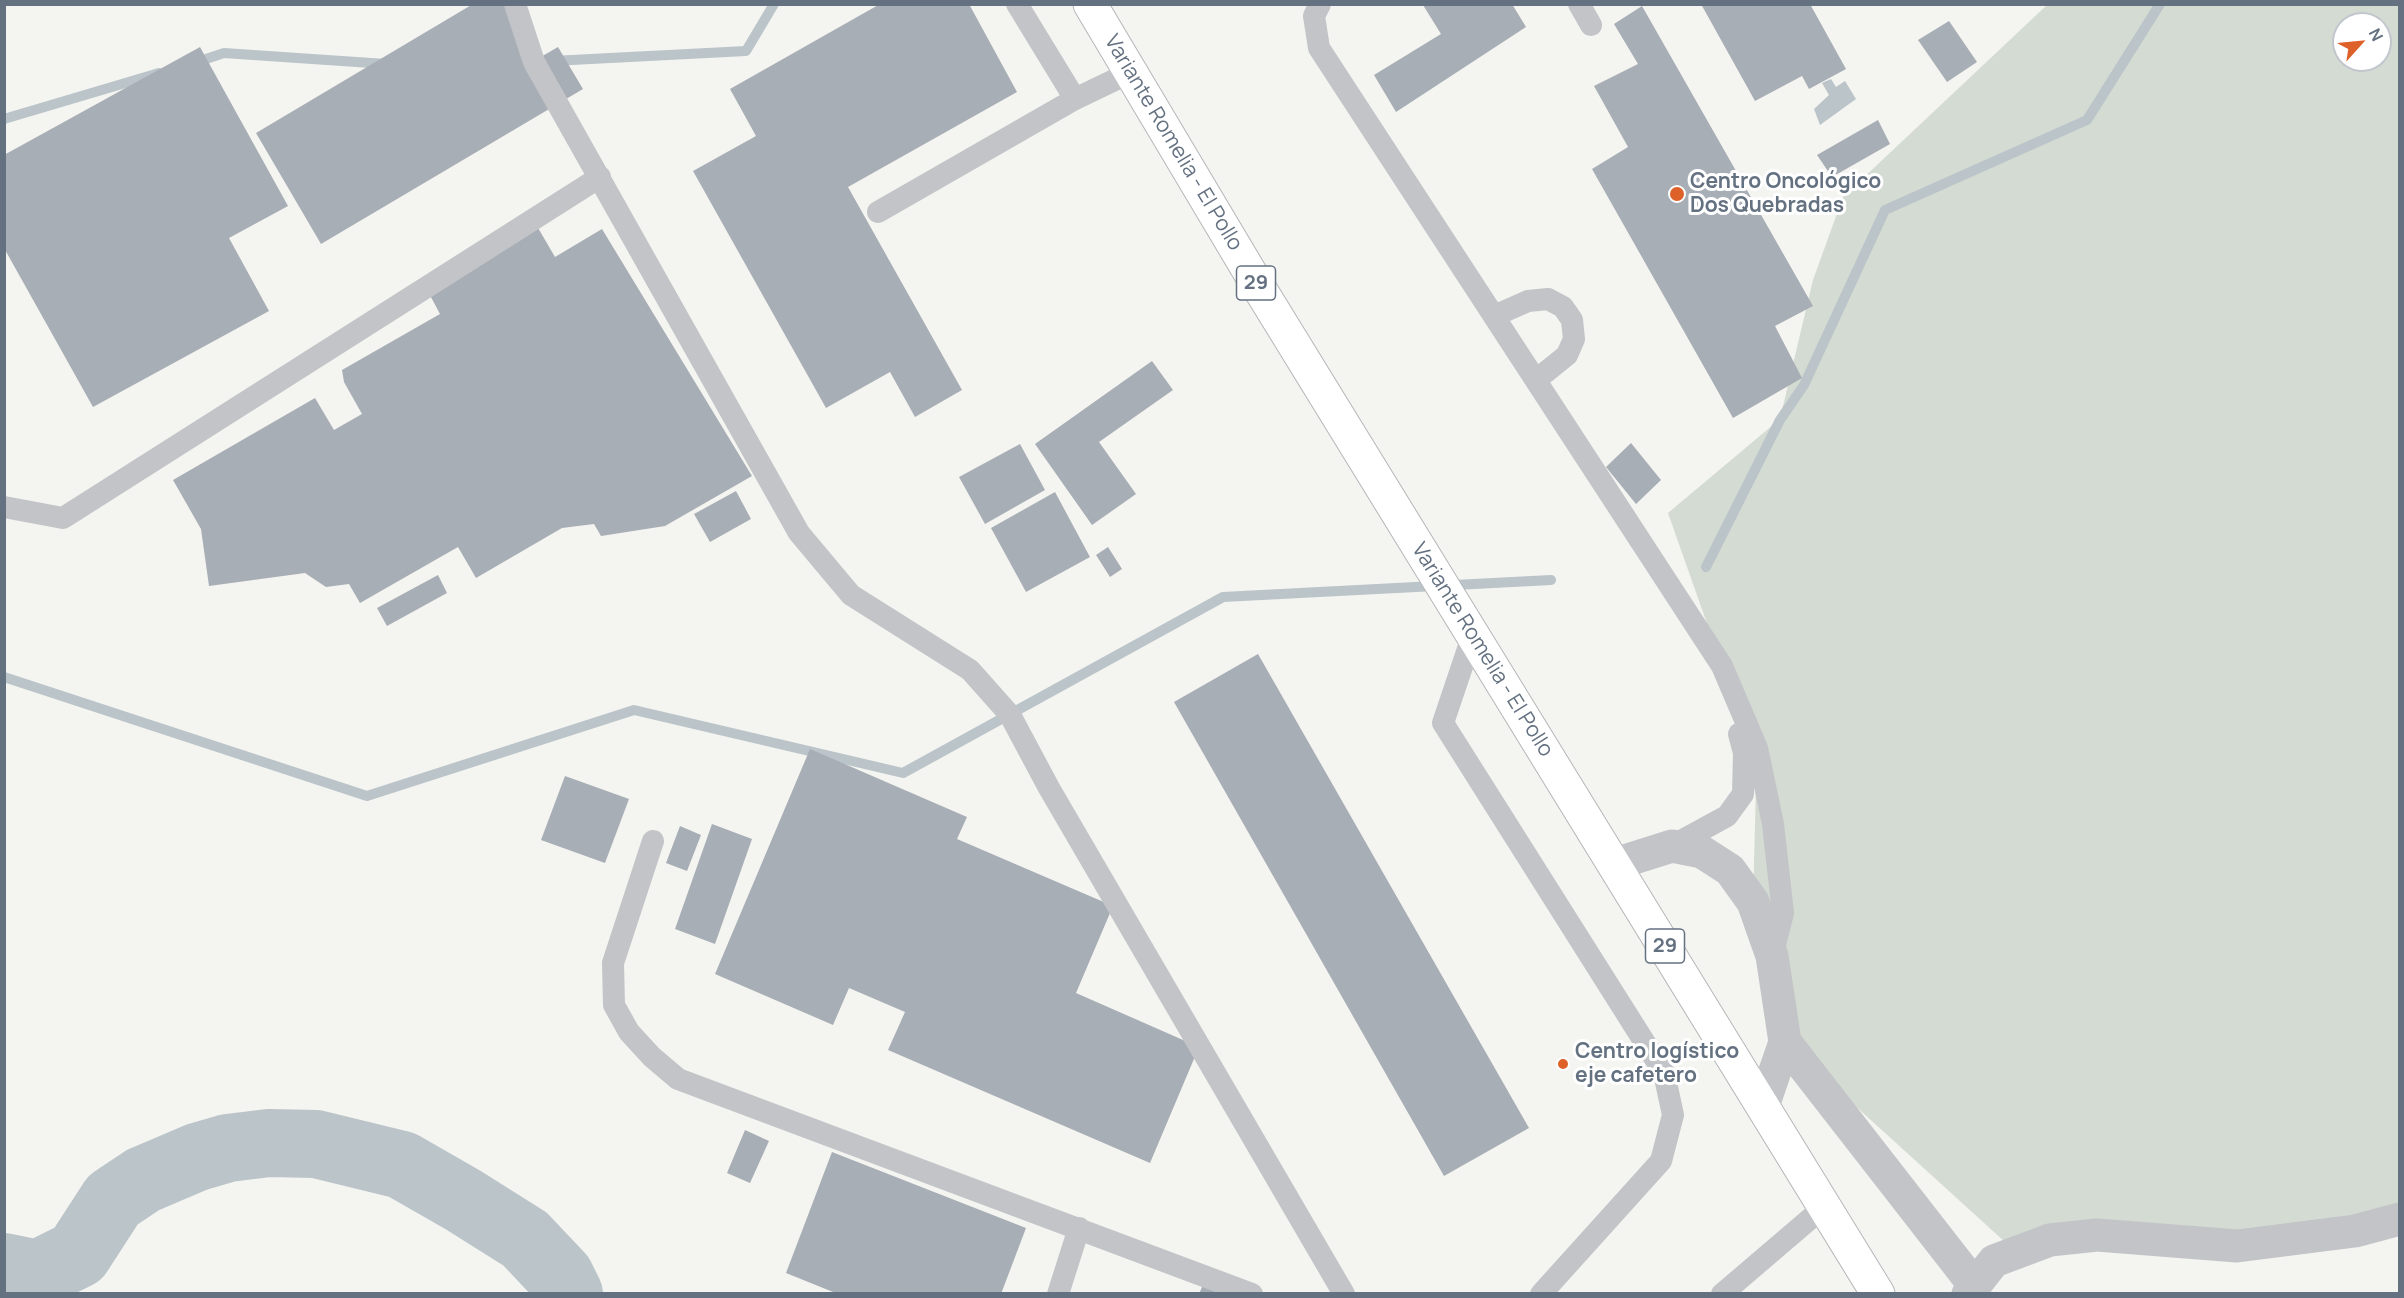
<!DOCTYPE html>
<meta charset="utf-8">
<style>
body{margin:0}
#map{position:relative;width:2404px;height:1298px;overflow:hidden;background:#f4f4f0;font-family:Manrope,sans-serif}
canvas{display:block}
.frame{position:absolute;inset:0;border:6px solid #647181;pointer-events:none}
.north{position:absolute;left:2332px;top:12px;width:60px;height:60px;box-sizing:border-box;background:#fff;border:2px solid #c1c6cd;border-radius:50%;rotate:63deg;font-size:16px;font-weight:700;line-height:24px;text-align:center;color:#647181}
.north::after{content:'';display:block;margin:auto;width:21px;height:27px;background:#dd6128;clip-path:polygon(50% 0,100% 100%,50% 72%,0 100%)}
</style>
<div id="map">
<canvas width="2404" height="1298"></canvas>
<div class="frame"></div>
<div class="north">N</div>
</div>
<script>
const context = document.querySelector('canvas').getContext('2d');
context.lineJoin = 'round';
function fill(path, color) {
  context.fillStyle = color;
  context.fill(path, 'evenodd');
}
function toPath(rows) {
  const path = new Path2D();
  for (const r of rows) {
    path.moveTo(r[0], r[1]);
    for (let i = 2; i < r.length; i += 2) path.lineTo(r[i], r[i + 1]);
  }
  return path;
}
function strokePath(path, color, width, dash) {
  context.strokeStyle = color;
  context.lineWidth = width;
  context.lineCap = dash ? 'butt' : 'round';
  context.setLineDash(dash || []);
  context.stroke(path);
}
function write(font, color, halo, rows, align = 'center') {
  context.font = font + ' Manrope,sans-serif';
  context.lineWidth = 6;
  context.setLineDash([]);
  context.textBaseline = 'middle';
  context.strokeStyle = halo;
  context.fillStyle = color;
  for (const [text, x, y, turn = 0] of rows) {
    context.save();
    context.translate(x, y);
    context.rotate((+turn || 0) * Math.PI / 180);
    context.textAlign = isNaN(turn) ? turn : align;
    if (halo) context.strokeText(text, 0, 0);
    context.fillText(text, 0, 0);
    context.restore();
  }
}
fill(toPath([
 [2047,5,2399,5,2399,1219,2016,1252,1785,1042,1753,902,1757,748,1722,666,1668,513,1780,419,1813,280,1843,197],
 [2344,24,2380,24,2380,60,2344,60]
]), '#d4dbd2');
fill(toPath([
 [1831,79,1836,87,1845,81,1856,99,1820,125,1814,109,1829,95,1822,83]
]), '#bac4c9');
strokePath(toPath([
 [552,61,746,51,774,4],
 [194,63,224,53,386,64],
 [4,119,159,73],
 [1706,567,1780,420,1804,385,1885,210,2087,120,2160,4],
 [4,677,367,796,634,710,903,773,1223,597,1551,580]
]), '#bac4c9', 10);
strokePath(toPath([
 [4,1267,38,1274,78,1254,113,1200,143,1180,197,1157,228,1148,269,1143,316,1144,402,1165,463,1200,525,1239,560,1276,569,1294]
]), '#bac4c9', 68);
fill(toPath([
 [473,4,508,4,539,58,558,47,583,89,321,244,256,133],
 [880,4,969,4,1017,92,848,187,962,390,915,417,890,372,826,408,693,171,756,136,730,89],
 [1425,4,1512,4,1526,27,1396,112,1374,75,1441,34,1423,5],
 [1701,4,1810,4,1846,69,1809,89,1802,76,1755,101],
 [1642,6,1813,306,1775,326,1802,378,1733,418,1592,169,1628,147,1594,86,1638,64,1614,24],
 [1949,21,1977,62,1947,82,1918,40],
 [200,47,288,206,229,238,269,311,93,407,4,248,4,155],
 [1878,120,1890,144,1832,177,1817,155],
 [534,221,555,257,602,229,752,476,665,526,601,536,594,524,562,528,476,578,458,547,360,603,349,584,326,587,305,573,209,586,201,529,173,480,315,398,334,430,362,414,344,382,342,370,440,314,424,284],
 [1152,361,1173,390,1099,442,1136,494,1092,525,1035,444],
 [1631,443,1661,480,1636,504,1606,467],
 [1020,444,1045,490,985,524,959,477],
 [736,491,751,519,710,542,694,514],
 [1055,492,1090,557,1026,592,991,528],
 [1108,547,1122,569,1110,577,1096,555],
 [438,575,447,593,387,626,377,608],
 [1258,654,1529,1128,1444,1176,1174,702],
 [810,749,967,817,957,839,1113,906,1076,993,1199,1047,1150,1163,888,1050,905,1012,849,988,833,1025,715,974],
 [565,776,629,799,605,863,541,840],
 [712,824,752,839,715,944,675,929],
 [680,826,701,835,687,871,666,863],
 [745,1130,769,1141,750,1183,727,1173],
 [832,1152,1026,1228,1001,1294,838,1294,786,1273],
 [1206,1278,1239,1294,1199,1294]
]), '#a8aeb5');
const highway = toPath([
 [1090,4,1258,286,1878,1294]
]);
strokePath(highway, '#b4b7ba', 35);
strokePath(toPath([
 [515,4,534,62,799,533,851,595,970,670,1010,715,1049,788,1344,1294],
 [1017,4,1075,99,1131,72],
 [1320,4,1314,16,1319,48,1722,666,1757,748,1773,824,1783,913,1772,956],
 [1579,4,1591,25],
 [878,212,1075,99],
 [1494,316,1528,301,1548,299,1563,307,1572,320,1574,339,1567,355,1536,380],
 [4,507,63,518,600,177],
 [1473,634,1443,723,1664,1073,1673,1115,1661,1161,1541,1294],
 [653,841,613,963,614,1005,629,1032,652,1057,678,1079,1252,1294],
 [1672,846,1727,816,1743,794,1744,753,1739,734],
 [1058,1294,1079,1228],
 [1722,1294,1825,1206]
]), '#c2c4c8', 22);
strokePath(toPath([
 [1615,864,1672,846,1702,852,1730,870,1753,902,1772,956,1785,1042,1763,1106],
 [1785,1042,1975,1286],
 [1968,1294,1994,1261,2050,1240,2097,1235,2237,1246,2355,1231,2400,1219]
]), '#c2c4c8', 33);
strokePath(highway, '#fff', 33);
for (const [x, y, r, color] of [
 [1677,194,8,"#dd6128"],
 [1563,1064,6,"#dd6128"]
]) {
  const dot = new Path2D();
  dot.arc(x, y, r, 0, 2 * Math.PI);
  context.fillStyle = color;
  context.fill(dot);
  strokePath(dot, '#fff', 2);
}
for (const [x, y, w] of [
 [1256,283,39],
 [1665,946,39]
]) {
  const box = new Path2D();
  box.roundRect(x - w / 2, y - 17, w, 34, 4.5);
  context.fillStyle = '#fff';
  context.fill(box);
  strokePath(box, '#647181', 1.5);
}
write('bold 20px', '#647181', null, [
 ["29",1256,283],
 ["29",1665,946]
]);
write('21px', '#647181', '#fff', [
 ["Variante Romelia - El Pollo",1173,143,59],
 ["Variante Romelia - El Pollo",1482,650,58]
]);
write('bold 21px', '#647181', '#fff', [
 ["Centro Oncológico",1690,182],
 ["Dos Quebradas",1690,206],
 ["Centro logístico",1575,1052],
 ["eje cafetero",1575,1076]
], 'left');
</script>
